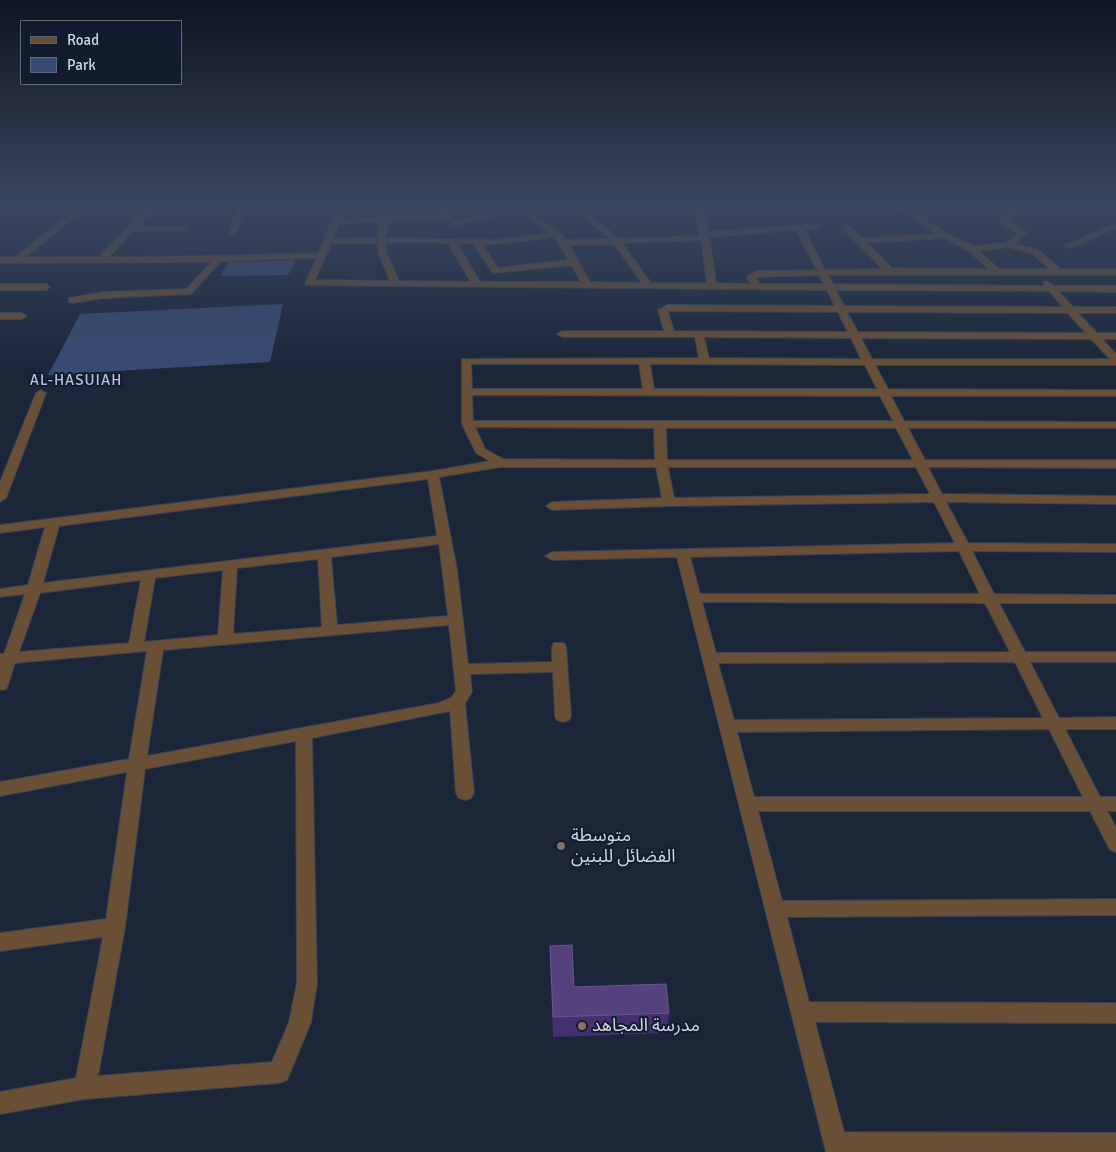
<!DOCTYPE html>
<meta charset="utf-8">
<style>
body{margin:0}
#map{position:relative;width:1116px;height:1152px;overflow:hidden;background:#1b2639;font-family:Signika,sans-serif}
canvas{display:block}
.legend{position:absolute;left:20px;top:20px;width:162px;height:65px;box-sizing:border-box;background:#121c2f;border:1px solid #5e6777;margin:0;padding:6px 9px;list-style:none;font-size:15px;color:#d0d7e4}
.legend li{display:flex;align-items:center;gap:10px;height:25px}
.legend b{width:25px;border:1px solid #5e6777}
</style>
<div id="map">
<canvas width="1116" height="1152"></canvas>
<ul class="legend">
<li><b style="height:6px;background:#694f35"></b>Road</li>
<li><b style="height:14px;background:#364b72"></b>Park</li>
</ul>
</div>
<script>
const context = document.querySelector('canvas').getContext('2d');
context.lineJoin = 'round';
function fill(path, color) {
  context.fillStyle = color;
  context.fill(path, 'evenodd');
}
function toPath(rows) {
  const path = new Path2D();
  for (const r of rows) {
    path.moveTo(r[0], r[1]);
    for (let i = 2; i < r.length; i += 2) path.lineTo(r[i], r[i + 1]);
  }
  return path;
}
function strokePath(path, color, width, dash) {
  context.strokeStyle = color;
  context.lineWidth = width;
  context.lineCap = dash ? 'butt' : 'round';
  context.setLineDash(dash || []);
  context.stroke(path);
}
function write(font, color, halo, rows, align = 'center') {
  context.font = font + ' Signika,"Noto Sans Arabic",sans-serif';
  context.lineWidth = 4;
  context.setLineDash([]);
  context.textBaseline = 'middle';
  context.strokeStyle = halo;
  context.fillStyle = color;
  for (const [text, x, y, turn = 0] of rows) {
    context.save();
    context.translate(x, y);
    context.rotate((+turn || 0) * Math.PI / 180);
    context.textAlign = isNaN(turn) ? turn : align;
    if (halo) context.strokeText(text, 0, 0);
    context.fillText(text, 0, 0);
    context.restore();
  }
}
fill(toPath([
 [296,260,288,275,220,276,229,262],
 [283,304,270,362,48,375,80,314]
]), '#364b72');
const street = toPath([
 [6,207,16,207,0,217,0,212,6,207],
 [77,207,86,207,26,257,99,257,147,207,156,207,138,227,184,227,188,229,184,231,133,231,109,257,218,256,319,253,336,207,344,207,340,219,443,214,439,210,443,208,457,220,489,215,493,217,455,225,447,218,388,222,385,238,497,240,549,233,514,207,523,207,559,232,566,240,610,239,573,207,582,207,619,239,699,236,696,207,704,207,708,232,815,224,819,226,818,228,804,229,825,270,883,269,844,230,844,226,850,226,862,238,937,234,916,220,916,210,885,214,860,213,843,207,885,210,924,207,923,217,948,234,973,246,1006,243,1018,233,999,224,999,220,1011,213,996,207,1017,210,1020,207,1030,207,1008,222,1020,226,1027,233,1014,244,1037,249,1061,269,1116,269,1116,275,828,275,833,284,1044,286,1044,282,1047,281,1054,286,1116,286,1116,292,1058,291,1073,307,1116,307,1116,313,1078,313,1097,333,1116,333,1116,339,1102,339,1116,354,1116,365,875,365,888,389,1116,390,1116,396,891,396,904,421,1116,422,1116,428,908,428,925,460,1116,460,1116,468,928,467,942,494,1116,496,1116,504,946,502,968,543,1116,544,1116,552,972,551,994,594,1116,595,1116,603,999,603,1025,652,1116,652,1116,662,1030,662,1059,718,1116,717,1116,729,1065,729,1100,797,1116,797,1116,811,1107,811,1116,827,1116,852,1110,850,1090,811,758,811,782,901,1116,899,1116,915,787,917,809,1002,1116,1003,1116,1023,815,1022,844,1132,1116,1133,1116,1152,826,1152,677,557,552,560,545,556,552,552,955,543,934,502,669,506,552,510,546,506,552,502,662,498,656,467,501,467,439,477,457,570,468,664,552,662,552,647,554,643,564,643,566,647,571,716,569,720,563,722,557,720,555,716,553,672,470,674,472,692,465,703,474,793,471,798,465,800,459,798,456,793,450,711,312,738,317,983,311,1022,287,1080,279,1083,85,1099,0,1114,0,1092,76,1078,103,937,0,951,0,933,106,919,127,772,0,796,0,782,129,759,147,651,15,663,8,685,6,689,0,690,0,654,4,654,25,594,0,597,0,589,28,585,45,527,0,533,0,525,433,471,490,461,476,453,462,424,462,359,699,358,695,337,562,337,557,334,562,331,664,331,658,310,667,305,835,306,827,290,306,285,305,283,317,258,221,261,191,294,103,298,72,303,69,302,69,298,103,292,186,289,212,262,0,263,0,257,16,257,77,207],
 [380,222,377,238,333,239,338,224,380,222],
 [796,230,817,270,756,271,747,276,750,284,716,283,709,237,796,230],
 [554,237,569,260,498,268,482,244,497,244,554,237],
 [944,238,969,251,989,269,892,268,867,243,944,238],
 [701,240,707,283,651,283,622,243,701,240],
 [413,242,448,243,471,282,399,281,387,254,385,243,413,242],
 [377,243,379,254,390,281,315,280,331,244,377,243],
 [457,243,473,244,493,273,572,265,581,282,480,282,457,243],
 [614,244,642,283,590,282,569,245,614,244],
 [1008,247,1031,253,1050,269,999,269,979,251,1008,247],
 [819,275,824,284,759,284,756,277,819,275],
 [836,290,1049,291,1063,307,844,306,836,290],
 [668,311,838,312,848,332,674,331,668,311],
 [847,312,1068,313,1086,333,858,332,847,312],
 [704,337,851,338,861,359,709,358,704,337],
 [861,338,1091,339,1110,359,872,359,861,338],
 [471,364,639,364,643,389,472,389,471,364],
 [650,364,865,365,877,389,654,389,650,364],
 [472,395,880,396,893,421,473,421,472,395],
 [475,427,654,428,655,460,503,459,485,449,475,427],
 [666,428,896,428,913,460,667,460,666,428],
 [668,467,916,467,930,494,674,498,668,467],
 [428,479,437,536,43,583,59,526,428,479],
 [439,544,448,616,337,625,331,557,439,544],
 [959,551,980,594,700,594,690,557,959,551],
 [318,559,322,627,233,634,237,568,318,559],
 [223,570,218,635,144,642,155,578,223,570],
 [141,580,129,643,19,652,40,593,141,580],
 [702,602,985,603,1010,652,716,653,702,602],
 [449,625,456,691,451,698,439,703,147,756,163,650,449,625],
 [1015,662,1043,718,734,720,718,663,1015,662],
 [1049,729,1083,797,754,797,737,732,1049,729],
 [296,741,297,983,289,1022,272,1062,98,1076,125,927,145,769,296,741],
 [238,207,246,207,236,233,229,235,228,233,238,207],
 [627,207,637,207,641,211,634,213,627,207],
 [1116,223,1116,228,1071,248,1064,246,1116,223],
 [0,284,46,284,50,287,46,290,0,290,0,284],
 [0,313,22,313,27,316,22,319,0,319,0,313],
 [41,390,46,393,6,498,0,502,0,482,36,393,41,390]
]);
strokePath(street, '#384254', 2);
strokePath(toPath([
 [782,207,785,209],
 [544,212,565,208]
]), '#626b7c', 2, [2.5, 2.5]);
fill(street, '#694f35');
fill(toPath([
 [550,946,574,987,669,1013,667,1033,553,1037]
]), '#462f71');
const building = toPath([
 [572,945,574,987,666,984,669,1013,553,1017,550,946,572,945]
]);
fill(building, '#55417d');
strokePath(building, '#68588d', 1);
const sky = context.createLinearGradient(0, 0, 0, 369);
sky.addColorStop(0, '#0f151f');
sky.addColorStop(0.56, '#39475f');
sky.addColorStop(1, '#39475f00');
context.fillStyle = sky;
context.fillRect(0, 0, 1116, 369);
for (const [x, y, r, color] of [
 [561,846,5,"#8d6e63"],
 [582,1026,5,"#8d6e63"]
]) {
  const dot = new Path2D();
  dot.arc(x, y, r, 0, 2 * Math.PI);
  context.fillStyle = color;
  context.fill(dot);
  strokePath(dot, '#121c2f', 2);
}
context.letterSpacing = '1px';
write('15px', '#b4c2dc', '#121c2f', [
 ["AL-HASUIAH",76,381]
]);
context.letterSpacing = '0px';
write('18px', '#d0d7e4', '#121c2f', [
 ["متوسطة",571,836],
 ["الفضائل للبنين",571,857],
 ["مدرسة المجاهد",592,1026]
], 'left');
</script>
